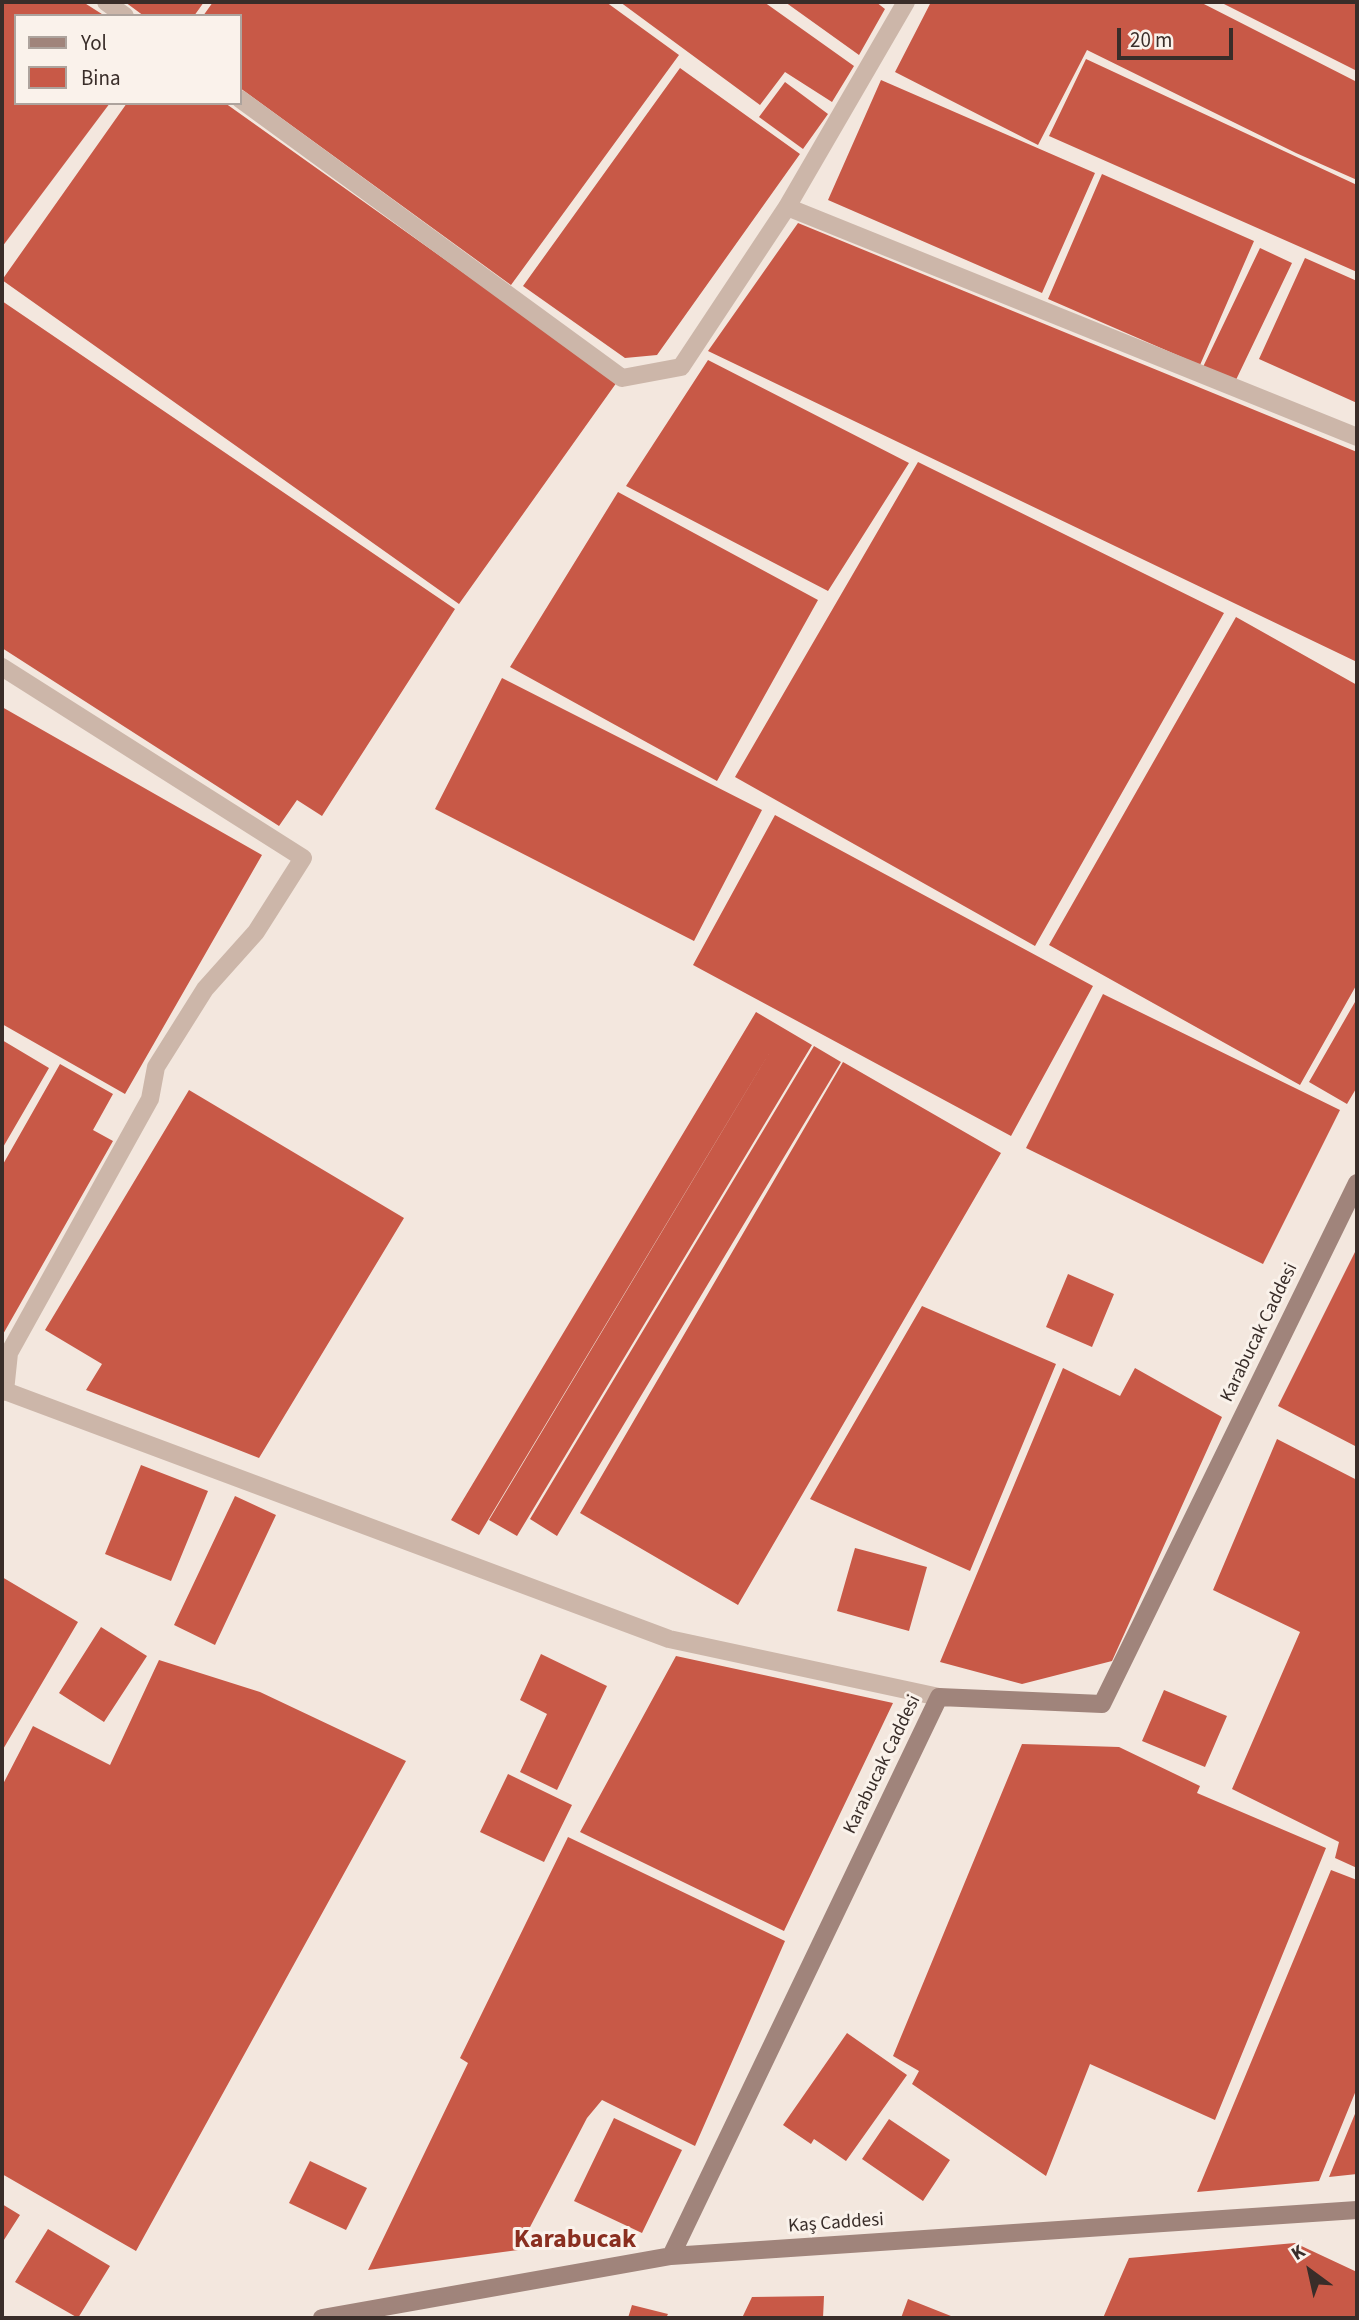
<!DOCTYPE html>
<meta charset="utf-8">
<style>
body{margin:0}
#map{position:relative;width:1359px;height:2320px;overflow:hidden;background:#f3e7de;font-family:"Source Sans 3",sans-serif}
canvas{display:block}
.frame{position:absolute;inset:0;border:4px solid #392d29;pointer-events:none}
.legend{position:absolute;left:14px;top:14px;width:228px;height:91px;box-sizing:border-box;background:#faf2eb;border:2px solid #ada39d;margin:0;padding:9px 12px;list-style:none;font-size:21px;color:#392d29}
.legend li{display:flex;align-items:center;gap:14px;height:35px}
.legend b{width:35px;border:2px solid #ada39d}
.north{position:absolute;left:1275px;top:2236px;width:70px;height:70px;-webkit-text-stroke:5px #faf2eb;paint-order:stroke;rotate:327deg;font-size:19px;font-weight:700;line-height:28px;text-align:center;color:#392d29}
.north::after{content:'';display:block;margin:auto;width:24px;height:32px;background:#392d29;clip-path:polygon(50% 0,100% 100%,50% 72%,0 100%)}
.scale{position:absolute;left:1117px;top:28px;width:116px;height:32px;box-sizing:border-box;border:4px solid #392d29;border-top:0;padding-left:9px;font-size:21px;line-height:24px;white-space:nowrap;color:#392d29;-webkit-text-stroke:5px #faf2eb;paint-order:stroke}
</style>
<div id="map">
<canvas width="1359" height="2320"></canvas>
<div class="frame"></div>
<ul class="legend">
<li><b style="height:9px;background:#a0847b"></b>Yol</li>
<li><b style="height:19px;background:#c85947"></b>Bina</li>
</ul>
<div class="north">K</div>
<div class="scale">20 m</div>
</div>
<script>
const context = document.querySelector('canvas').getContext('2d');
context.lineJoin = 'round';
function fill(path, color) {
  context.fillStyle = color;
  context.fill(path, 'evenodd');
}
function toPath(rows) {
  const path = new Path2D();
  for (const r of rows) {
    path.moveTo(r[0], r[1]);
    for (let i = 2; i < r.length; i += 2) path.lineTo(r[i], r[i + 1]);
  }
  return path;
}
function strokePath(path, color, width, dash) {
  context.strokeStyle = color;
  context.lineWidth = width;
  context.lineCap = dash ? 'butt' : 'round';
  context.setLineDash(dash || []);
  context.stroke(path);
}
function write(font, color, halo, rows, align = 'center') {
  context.font = font + ' "Source Sans 3",sans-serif';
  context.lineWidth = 6;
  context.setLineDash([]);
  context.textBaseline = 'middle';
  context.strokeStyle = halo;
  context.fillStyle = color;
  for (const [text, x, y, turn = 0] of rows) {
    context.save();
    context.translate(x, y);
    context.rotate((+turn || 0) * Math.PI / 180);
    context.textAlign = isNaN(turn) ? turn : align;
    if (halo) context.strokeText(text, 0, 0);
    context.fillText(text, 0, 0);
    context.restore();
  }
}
fill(toPath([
 [2,2,83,2,105,16,16,16,16,103,110,103,2,247],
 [125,2,204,2,194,16,144,16],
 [213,2,606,2,679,55,511,285,240,88,240,16,203,16],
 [620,2,764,2,854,66,832,102,785,72,760,105],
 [785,2,876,2,885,9,859,55],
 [931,2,1200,2,1357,82,1357,180,1296,153,1087,50,1038,145,895,72],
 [1220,2,1357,2,1357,71],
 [1086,59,1357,185,1357,272,1049,136],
 [680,68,800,154,657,355,625,358,523,286],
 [881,80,1095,173,1042,293,828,200],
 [785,82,828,114,803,149,759,117],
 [127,103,225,103,617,382,459,604,2,280],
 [1102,174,1254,241,1200,365,1048,299],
 [798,223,1357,452,1357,662,708,351],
 [1260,248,1292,263,1234,384,1202,369],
 [1305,258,1357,281,1357,403,1259,359],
 [2,301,455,609,322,816,297,800,279,826,2,648],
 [708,360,909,463,828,591,626,486],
 [918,462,1224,613,1035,946,735,777],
 [618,492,818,600,717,781,510,667],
 [1236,617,1357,685,1357,984,1300,1085,1049,945],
 [502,678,762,810,694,941,435,809],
 [2,707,262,855,125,1094,2,1024],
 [775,815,1093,986,1011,1136,693,965],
 [1103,994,1340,1110,1263,1264,1026,1148],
 [1355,1002,1357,1003,1357,1087,1347,1104,1309,1082],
 [756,1012,812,1045,517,1536,489,1520,771,1050,479,1535,451,1520],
 [2,1040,49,1068,2,1149],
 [814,1046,841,1062,557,1536,530,1519],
 [843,1062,1001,1153,738,1605,580,1513],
 [60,1064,113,1094,93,1130,113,1141,2,1336,2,1166],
 [189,1090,404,1218,259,1458,86,1390,102,1364,45,1330],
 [1357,1248,1357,1447,1278,1406],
 [1068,1274,1114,1294,1092,1347,1046,1327],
 [922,1306,1056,1364,970,1571,810,1499],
 [1063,1368,1120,1396,1135,1368,1222,1417,1112,1661,1022,1684,940,1662],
 [1277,1439,1357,1480,1357,1868,1335,1858,1339,1842,1232,1789,1300,1632,1213,1590],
 [141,1465,208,1491,171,1581,105,1554],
 [235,1496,276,1515,215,1645,174,1625],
 [855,1548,927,1567,909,1631,837,1611],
 [2,1577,78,1622,2,1751],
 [101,1627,147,1656,104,1722,59,1693],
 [541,1654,607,1686,557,1790,520,1772,547,1714,520,1700],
 [676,1656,893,1703,784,1931,580,1832],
 [159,1660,260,1692,406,1761,136,2251,2,2174,2,1786,33,1726,110,1765],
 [1164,1690,1227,1716,1205,1767,1142,1741],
 [1022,1744,1119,1747,1200,1786,1197,1793,1326,1848,1215,2120,1090,2064,1046,2176,912,2084,919,2071,893,2056],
 [508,1774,572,1805,544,1862,480,1832],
 [568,1837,785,1941,695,2146,602,2100,587,2118,518,2250,368,2270,468,2063,460,2058],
 [1331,1870,1357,1880,1357,2088,1319,2181,1197,2192],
 [847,2033,907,2075,846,2161,814,2139,811,2144,783,2125],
 [1357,2109,1357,2174,1329,2177],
 [614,2118,682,2150,642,2233,574,2201],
 [889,2119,950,2160,923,2201,862,2159],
 [310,2161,367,2188,346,2230,289,2203],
 [2,2204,20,2215,2,2243],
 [48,2229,110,2266,78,2318,15,2282],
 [1295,2243,1357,2272,1357,2318,1103,2318,1129,2258],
 [824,2296,823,2318,742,2318,752,2297],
 [908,2299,956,2318,901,2318],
 [632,2305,668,2314,666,2318,628,2318]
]), '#c85947');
strokePath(toPath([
 [106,2,125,16],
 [240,99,622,378,681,367,787,207,906,2],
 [787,207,1357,437],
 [2,667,303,858,256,932,205,989,156,1067,150,1099,9,1353,5,1391]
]), '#ccb6a9', 18);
strokePath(toPath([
 [2,1392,5,1391,669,1639,939,1697]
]), '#ccb6a9', 18);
strokePath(toPath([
 [671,2256,939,1697,1102,1704,1357,1183],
 [322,2318,671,2256,1357,2210]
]), '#a0847b', 18);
write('19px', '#392d29', '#faf2eb', [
 ["Karabucak Caddesi",1260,1333,-64],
 ["Karabucak Caddesi",883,1765,-64],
 ["Kaş Caddesi",836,2224,-4]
]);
write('bold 26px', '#8a2f20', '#faf2eb', [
 ["Karabucak",575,2241]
]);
</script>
